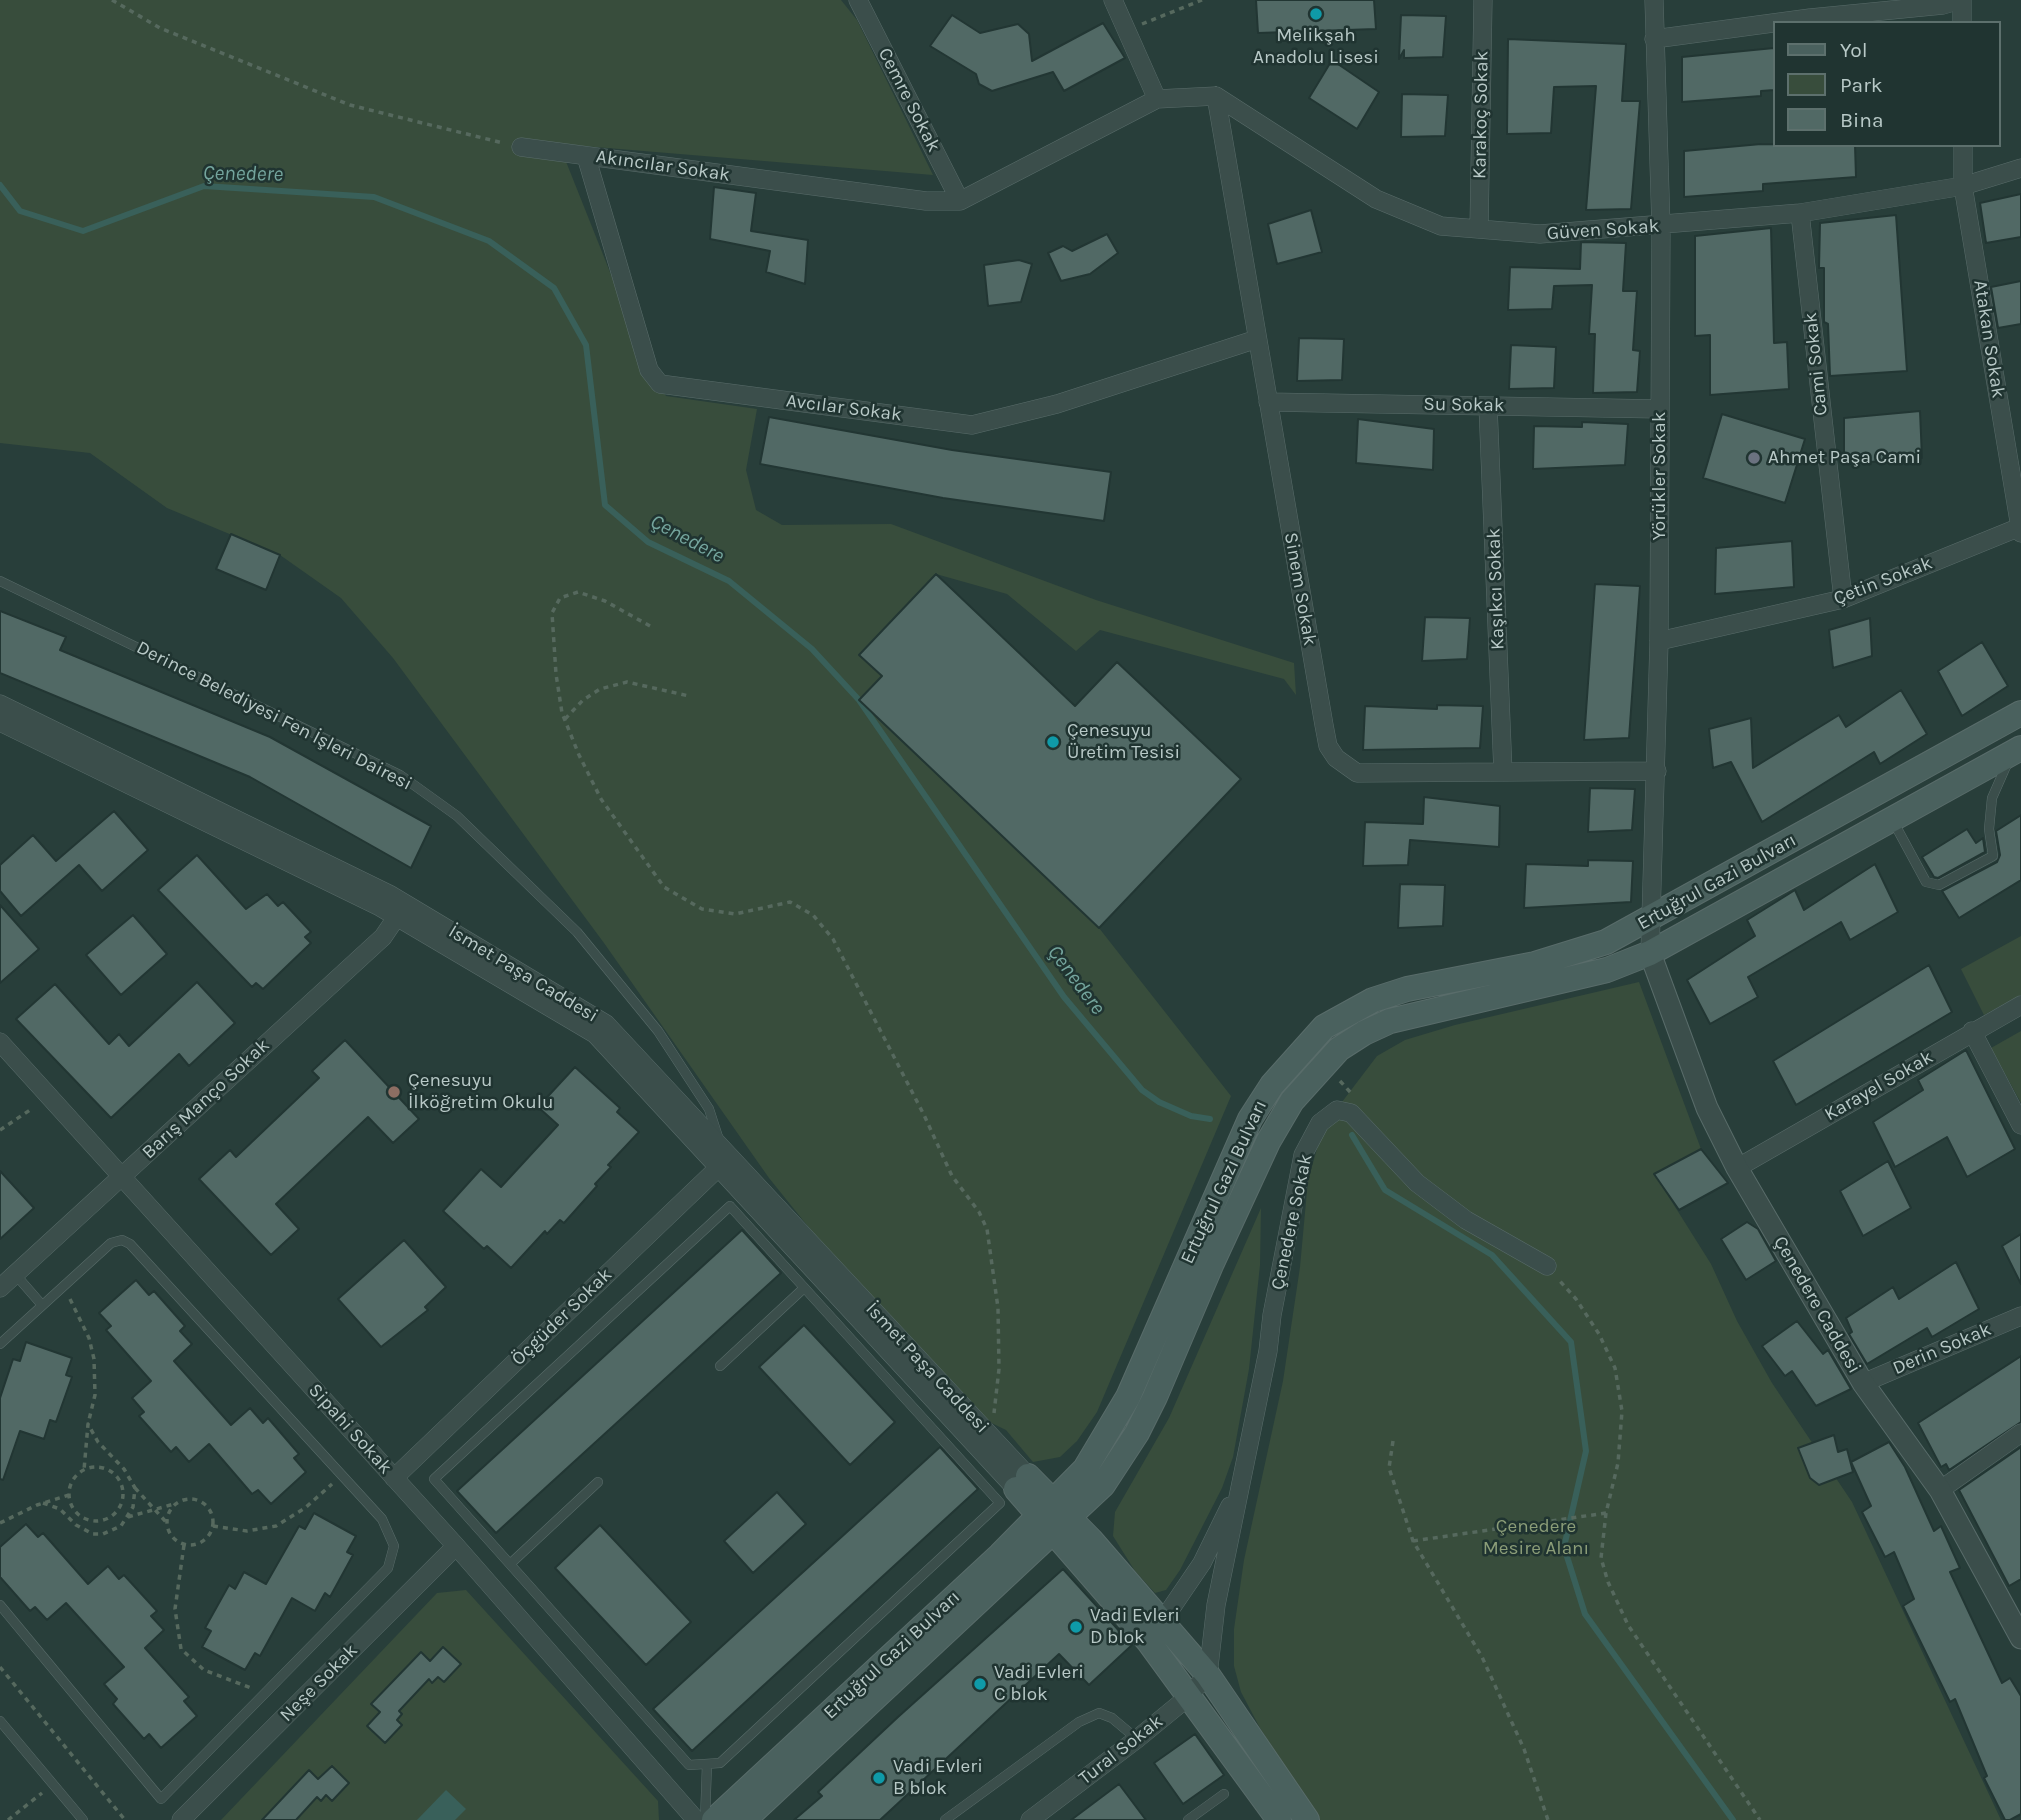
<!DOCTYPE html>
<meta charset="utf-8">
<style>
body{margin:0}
#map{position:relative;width:2021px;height:1820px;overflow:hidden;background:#283e3a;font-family:Karla,sans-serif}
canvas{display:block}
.legend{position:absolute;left:1773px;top:21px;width:228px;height:126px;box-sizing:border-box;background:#203431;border:2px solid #5d706d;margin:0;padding:9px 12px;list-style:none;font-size:21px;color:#b8c9c7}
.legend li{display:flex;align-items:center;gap:14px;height:35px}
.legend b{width:35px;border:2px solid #5d706d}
</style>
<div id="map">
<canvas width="2021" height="1820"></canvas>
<ul class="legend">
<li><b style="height:9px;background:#4a615e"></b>Yol</li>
<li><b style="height:19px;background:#384d3c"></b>Park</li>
<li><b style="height:19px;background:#516965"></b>Bina</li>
</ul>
</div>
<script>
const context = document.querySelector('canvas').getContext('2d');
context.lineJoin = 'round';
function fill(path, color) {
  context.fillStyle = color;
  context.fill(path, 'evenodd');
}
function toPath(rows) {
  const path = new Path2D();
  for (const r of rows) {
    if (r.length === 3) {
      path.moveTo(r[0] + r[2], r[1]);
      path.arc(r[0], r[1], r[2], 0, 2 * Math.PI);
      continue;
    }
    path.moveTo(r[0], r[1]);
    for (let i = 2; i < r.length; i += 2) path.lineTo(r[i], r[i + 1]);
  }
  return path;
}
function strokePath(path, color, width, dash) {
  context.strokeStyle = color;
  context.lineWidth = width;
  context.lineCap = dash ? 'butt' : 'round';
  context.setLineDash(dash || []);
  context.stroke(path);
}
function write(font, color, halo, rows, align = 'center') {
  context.font = font + ' Karla,sans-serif';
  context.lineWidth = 5;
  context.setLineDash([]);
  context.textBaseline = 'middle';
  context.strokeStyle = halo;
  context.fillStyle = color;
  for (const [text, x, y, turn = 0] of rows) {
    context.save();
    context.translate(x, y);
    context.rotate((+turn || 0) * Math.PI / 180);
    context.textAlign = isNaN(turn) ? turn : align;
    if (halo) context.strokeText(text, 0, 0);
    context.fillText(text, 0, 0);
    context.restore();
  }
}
fill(toPath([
 [0,0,841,0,857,20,933,175,559,144,649,370,666,396,757,409,746,470,756,510,782,525,891,524,1096,600,1294,663,1296,695,1284,679,1100,630,1076,651,1007,594,936,574,860,655,882,676,859,701,1099,928,1231,1096,1097,1412,1077,1441,1060,1457,1033,1462,1006,1430,981,1418,839,1265,769,1178,604,943,393,658,341,598,280,555,167,508,90,453,0,443],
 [2021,936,2021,995,1984,1015,1961,969],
 [1639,982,1701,1149,1655,1175,1711,1264,1737,1321,1772,1383,1852,1502,2001,1820,1319,1820,1260,1728,1241,1692,1234,1666,1234,1629,1244,1560,1283,1381,1300,1267,1308,1180,1319,1142,1342,1102,1377,1056,1405,1040,1455,1025],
 [2021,1031,2021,1103,1991,1048],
 [1261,1208,1260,1265,1249,1369,1233,1457,1222,1488,1180,1570,1166,1590,1155,1593,1135,1571,1113,1536,1115,1512,1169,1418],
 [466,1590,658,1801,659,1820,221,1820,437,1593]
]), '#384d3c');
fill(toPath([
 [446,1790,466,1809,455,1820,417,1820]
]), '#39605a');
strokePath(toPath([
 [0,185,20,211,83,231,204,186,374,197,489,241,554,288,586,345,605,505,648,542,729,581,812,649,859,700,1064,997,1142,1090,1159,1102,1191,1116,1210,1119],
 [1352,1135,1385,1190,1492,1255,1571,1342,1586,1451,1564,1547,1585,1614,1733,1820]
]), '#39605a', 6);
const building = toPath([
 [1256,0,1374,0,1376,29,1258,33,1256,0],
 [952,15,980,33,1018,24,1029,34,1032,61,1103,23,1125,58,1064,91,1053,72,992,91,979,84,976,74,930,46,952,15],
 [1401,15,1446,16,1443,57,1404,58,1404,50,1399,59,1401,15],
 [1508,39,1626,44,1622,101,1640,101,1631,209,1586,210,1596,86,1554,87,1551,133,1507,134,1508,39],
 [1774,48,1774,90,1761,91,1761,96,1682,102,1682,57,1774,48],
 [1332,60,1379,92,1357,129,1309,98,1332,60],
 [1402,94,1448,95,1445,136,1401,137,1402,94],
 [1761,144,1855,145,1856,177,1763,184,1763,191,1684,197,1684,151,1761,144],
 [714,187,756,193,751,231,808,240,805,284,766,272,770,251,710,239,714,187],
 [2021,194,2021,237,1986,243,1980,203,2021,194],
 [1311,210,1322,252,1277,264,1268,224,1311,210],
 [1896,215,1907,371,1830,376,1828,324,1824,322,1824,268,1819,268,1820,223,1896,215],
 [1771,228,1774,343,1787,342,1789,389,1710,395,1710,335,1695,336,1695,236,1771,228],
 [1107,234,1118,253,1090,274,1061,281,1048,253,1063,246,1072,251,1107,234],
 [1581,242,1626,243,1623,291,1637,291,1633,350,1640,351,1637,392,1593,393,1595,334,1589,334,1592,285,1554,286,1552,309,1508,310,1510,267,1580,269,1581,242],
 [1019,260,1032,264,1021,302,988,306,984,265,1019,260],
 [2021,281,2021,324,1998,328,1991,287,2021,281],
 [1299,338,1344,339,1342,380,1297,381,1299,338],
 [1511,345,1556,347,1554,388,1509,389,1511,345],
 [1920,411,1922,458,1844,464,1844,418,1920,411],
 [1722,414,1805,439,1785,503,1703,478,1722,414],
 [769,417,952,450,1111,472,1104,521,943,498,760,464,769,417],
 [1358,419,1434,429,1433,470,1356,463,1358,419],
 [1582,422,1628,424,1625,465,1533,469,1534,426,1582,427,1582,422],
 [231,534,280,555,266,590,216,569,231,534],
 [1792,541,1794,587,1715,594,1716,548,1792,541],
 [936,574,1075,706,1117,662,1241,779,1099,928,859,700,882,676,859,655,936,574],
 [1595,584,1640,586,1629,738,1584,740,1595,584],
 [0,611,66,637,60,650,270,737,431,826,411,868,250,777,0,673,0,611],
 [1425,617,1470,618,1467,659,1422,661,1425,617],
 [1870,618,1872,656,1833,668,1829,630,1870,618],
 [1982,642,2008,686,1962,716,1938,671,1982,642],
 [1901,690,1927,734,1880,764,1874,752,1762,822,1731,762,1713,768,1709,729,1751,718,1753,768,1839,715,1846,727,1901,690],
 [1437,705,1483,706,1480,748,1363,750,1365,706,1437,709,1437,705],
 [1590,788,1635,789,1632,830,1588,832,1590,788],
 [1424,797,1500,806,1499,847,1410,840,1408,865,1363,866,1365,822,1423,824,1424,797],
 [114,811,148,850,102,891,79,865,21,916,0,891,0,865,33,835,56,861,114,811],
 [2021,815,2021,880,1959,918,1942,891,1997,862,2000,855,1996,831,2021,815],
 [1967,829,1976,843,1983,838,1985,852,1938,878,1934,877,1922,857,1967,829],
 [197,855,246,909,267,894,278,906,283,902,311,932,305,937,311,943,263,989,256,983,252,987,158,890,197,855],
 [1588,860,1633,861,1631,902,1524,908,1526,864,1588,866,1588,860],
 [1875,864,1898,912,1850,940,1841,922,1748,977,1758,997,1710,1024,1687,980,1755,936,1747,920,1795,890,1804,910,1875,864],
 [1400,884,1445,885,1443,926,1398,928,1400,884],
 [0,905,39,949,0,983,0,905],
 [133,915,167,954,121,995,86,955,133,915],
 [1929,965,1952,1012,1796,1105,1773,1061,1929,965],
 [197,982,235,1023,189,1066,179,1054,111,1118,16,1019,55,984,109,1044,119,1034,129,1046,197,982],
 [345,1040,419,1119,393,1143,368,1117,276,1204,299,1229,271,1255,199,1179,230,1150,236,1157,319,1078,312,1071,345,1040],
 [1966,1050,2015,1149,1967,1177,1947,1137,1895,1167,1873,1122,1923,1090,1918,1080,1966,1050],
 [575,1067,620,1108,617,1112,639,1132,608,1165,611,1167,595,1184,597,1186,564,1223,560,1220,547,1234,545,1231,511,1268,487,1246,484,1249,443,1211,481,1169,501,1187,558,1125,538,1107,575,1067],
 [1701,1149,1728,1183,1679,1210,1654,1174,1701,1149],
 [1888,1161,1911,1208,1863,1236,1840,1191,1888,1161],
 [0,1171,34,1208,0,1239,0,1171],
 [1747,1222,1758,1229,1776,1261,1746,1280,1721,1239,1747,1222],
 [742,1230,781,1273,496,1533,457,1491,742,1230],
 [2021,1234,2021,1284,2002,1246,2021,1234],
 [404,1240,446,1287,425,1307,428,1310,381,1347,338,1299,404,1240],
 [1956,1262,1979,1309,1932,1337,1927,1328,1867,1364,1849,1334,1852,1332,1846,1318,1893,1287,1899,1299,1956,1262],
 [136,1280,149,1295,154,1291,185,1326,180,1331,192,1344,174,1361,231,1425,250,1408,263,1423,268,1418,299,1454,294,1458,306,1472,271,1504,258,1490,252,1494,209,1444,189,1462,176,1447,171,1452,139,1416,144,1412,132,1398,151,1381,106,1330,111,1326,99,1313,136,1280],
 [1797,1321,1823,1354,1828,1350,1851,1389,1816,1406,1792,1371,1785,1376,1762,1346,1797,1321],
 [804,1325,895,1422,850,1465,759,1367,804,1325],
 [26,1342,72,1358,66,1375,72,1377,56,1422,50,1420,44,1439,20,1431,3,1480,0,1479,0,1398,13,1359,20,1361,26,1342],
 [2021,1356,2021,1422,1949,1470,1946,1464,1941,1467,1918,1423,2021,1356],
 [1834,1435,1838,1452,1847,1449,1853,1472,1819,1485,1810,1478,1798,1448,1834,1435],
 [1889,1442,1905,1467,1934,1531,1941,1526,1960,1568,1950,1572,2002,1683,2010,1678,2021,1696,2021,1814,2010,1820,2005,1820,1984,1778,1987,1776,1955,1699,1950,1702,1903,1606,1914,1599,1894,1552,1885,1557,1862,1512,1871,1506,1851,1462,1889,1442],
 [940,1447,978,1489,692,1751,653,1709,940,1447],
 [2021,1447,2021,1579,2009,1586,1959,1490,2021,1447],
 [777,1492,806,1524,753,1573,724,1541,777,1492],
 [314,1513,356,1536,347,1552,353,1555,330,1597,325,1593,315,1611,292,1598,260,1656,255,1653,245,1670,202,1647,211,1631,205,1628,229,1585,235,1589,244,1572,266,1584,299,1526,305,1529,314,1513],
 [26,1524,38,1537,43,1533,88,1584,108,1566,119,1579,124,1575,157,1611,151,1616,164,1630,145,1648,189,1697,184,1701,197,1716,161,1748,149,1734,144,1739,113,1704,117,1699,104,1684,124,1667,66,1603,47,1620,35,1607,30,1611,0,1577,0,1547,26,1524],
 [600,1525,691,1622,646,1665,555,1568,600,1525],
 [1063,1569,1132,1645,1089,1685,1059,1654,880,1820,794,1820,822,1796,818,1792,898,1717,1063,1569],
 [443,1647,461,1664,444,1682,438,1677,432,1683,429,1679,399,1711,402,1714,397,1720,402,1725,385,1743,367,1726,380,1712,371,1704,421,1652,430,1661,443,1647],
 [1195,1734,1224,1775,1183,1804,1154,1763,1195,1734],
 [332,1766,349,1783,332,1801,326,1795,321,1801,317,1797,296,1820,262,1820,309,1770,318,1779,332,1766],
 [1119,1784,1146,1820,1071,1820,1119,1784]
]);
fill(building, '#516965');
strokePath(building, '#223633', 2);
const service = toPath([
 [0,581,400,775,457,816,577,932,658,1031,709,1109,719,1140],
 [1893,821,1926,882,1939,885,1993,856,1989,829,1992,798,2007,764],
 [730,1206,1000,1503,720,1763,689,1765,434,1479,730,1206],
 [15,1274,42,1305],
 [0,1344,111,1243,122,1240,130,1244,382,1519,394,1546,388,1568,161,1799,0,1605],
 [720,1366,804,1288],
 [510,1564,598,1482],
 [0,1721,83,1820],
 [705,1820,707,1764],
 [945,1820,1079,1722,1099,1713,1112,1718,1137,1739],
 [1188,1820,1224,1794]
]);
const minor = toPath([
 [858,0,960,201],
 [1113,0,1157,99],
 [1962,0,1962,23],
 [1654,39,1810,18,1943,5,1960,0],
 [1216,96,1324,725,1328,746,1336,758,1357,773,1657,771],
 [1216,96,1376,199,1441,226,1540,234,1800,213,1963,186,2021,168],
 [1963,145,1963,186,2021,533],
 [521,147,926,201,960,201,1157,99,1216,96],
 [586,156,649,370,660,384,972,425,1057,404,1257,339],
 [1800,213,1843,599],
 [1479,229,1483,0],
 [1268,402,1660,409],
 [1488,406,1503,772],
 [1659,641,1843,599,2020,527],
 [0,704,389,894,606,1024,1028,1476],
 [0,722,380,907,595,1034,1016,1489],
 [1650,953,1659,641,1661,227,1654,0],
 [1972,1031,2021,1125],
 [0,1042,456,1546,696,1820],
 [1737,1168,2021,1005],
 [0,1288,383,937,402,909],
 [1863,1383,2021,1316],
 [394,1478,718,1168,721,1158],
 [1940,1490,2021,1433],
 [1157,1629,1202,1563,1230,1506],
 [181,1820,456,1546],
 [1030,1820,1137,1739,1182,1702,1208,1675,1216,1605,1268,1351,1272,1315,1303,1155,1320,1123,1337,1110,1351,1113,1417,1183,1466,1220,1547,1266]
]);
const tertiary = toPath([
 [1650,953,1707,1108,1737,1168,1863,1383,1940,1490,2021,1638]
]);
const secondary = toPath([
 [1028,1476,1091,1540,1208,1675,1307,1820],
 [1016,1489,1149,1642,1279,1820],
 [714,1820,1000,1555,1085,1469,1128,1397,1250,1119,1272,1085,1324,1027,1373,1000,1407,989,1535,964,1606,942,2021,713],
 [744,1820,1103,1485,1137,1433,1155,1397,1212,1263,1268,1142,1292,1101,1339,1049,1364,1033,1390,1021,1607,970,1650,953,2021,748]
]);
strokePath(service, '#596c6a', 10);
strokePath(minor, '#596c6a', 19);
strokePath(tertiary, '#596c6a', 23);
strokePath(secondary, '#596c6a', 26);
strokePath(toPath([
 [112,0,160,28,350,105,503,143],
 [1142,24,1202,0],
 [650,626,605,601,578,592,560,598,552,613,556,674,562,713,579,755,601,799,664,887,702,909,735,914,790,902,813,915,833,939,924,1115,952,1176,979,1212,987,1229,998,1308,999,1369,994,1413],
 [565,719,583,700,600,689,627,682,689,696],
 [1340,1081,1351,1093],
 [0,1130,33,1108],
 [70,1299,89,1338,94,1359,95,1395,88,1424],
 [1393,1441,1389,1468,1413,1541,1482,1657,1524,1749,1548,1820],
 [96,1494,27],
 [135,1488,167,1523],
 [190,1522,23],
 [43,1503,60,1509,76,1525,93,1534,103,1534,121,1526,133,1507,135,1488,124,1469,98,1442,88,1424,84,1470],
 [1606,1513,1601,1558,1608,1582,1628,1625,1760,1820],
 [128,1517,174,1504],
 [0,1523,37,1505,69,1495],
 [213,1526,247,1531,276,1526,305,1508,332,1484],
 [1413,1541,1606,1513,1618,1463,1622,1411,1615,1368,1599,1334,1576,1299,1559,1280],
 [184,1545,175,1609,181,1649,204,1670,251,1688],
 [0,1667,125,1820],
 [8,1820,42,1793]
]), '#56695e', 3.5, [5, 5]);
strokePath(service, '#3b4e4b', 9);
strokePath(minor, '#3b4e4b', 18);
strokePath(tertiary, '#3b4e4b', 21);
strokePath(secondary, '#4a615e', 24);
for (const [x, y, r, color] of [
 [1316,14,7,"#0f9aa8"],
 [1754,458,7,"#6b7280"],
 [1053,742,7,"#0f9aa8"],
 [394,1092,7,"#8d6e63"],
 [1076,1627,7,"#0f9aa8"],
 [980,1684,7,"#0f9aa8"],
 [879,1778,7,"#0f9aa8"]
]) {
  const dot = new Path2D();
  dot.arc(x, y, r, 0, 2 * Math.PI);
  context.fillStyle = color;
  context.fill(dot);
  strokePath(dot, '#203431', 2.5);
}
write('19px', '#b8c9c7', '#203431', [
 ["Melikşah",1316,36,"center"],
 ["Anadolu Lisesi",1316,58,"center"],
 ["Ahmet Paşa Cami",1768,458],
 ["Çenesuyu",1067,731],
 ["Üretim Tesisi",1067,753],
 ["Çenesuyu",408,1081],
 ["İlköğretim Okulu",408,1103],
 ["Vadi Evleri",1090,1616],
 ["D blok",1090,1638],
 ["Vadi Evleri",994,1673],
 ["C blok",994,1695],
 ["Vadi Evleri",893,1767],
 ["B blok",893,1789]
], 'left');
write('19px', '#b8c9c7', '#203431', [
 ["Cemre Sokak",909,100,63],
 ["Karakoç Sokak",1481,115,-89],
 ["Akıncılar Sokak",663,166,8],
 ["Güven Sokak",1603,230,-4],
 ["Atakan Sokak",1989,339,81],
 ["Cami Sokak",1816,364,-96],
 ["Su Sokak",1464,405,1],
 ["Avcılar Sokak",844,408,7],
 ["Yörükler Sokak",1660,476,-90],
 ["Çetin Sokak",1883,581,-21],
 ["Sinem Sokak",1300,589,80],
 ["Kaşıkcı Sokak",1496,589,-92],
 ["Derince Belediyesi Fen İşleri Dairesi",274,716,27],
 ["Ertuğrul Gazi Bulvarı",1717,882,-29],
 ["İsmet Paşa Caddesi",523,974,31],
 ["Karayel Sokak",1879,1086,-30],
 ["Barış Manço Sokak",206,1099,-43],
 ["Ertuğrul Gazi Bulvarı",1224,1182,-65],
 ["Çenedere Sokak",1292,1222,-78],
 ["Çenedere Caddesi",1817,1305,60],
 ["Öçgüder Sokak",562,1317,-44],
 ["Derin Sokak",1942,1349,-23],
 ["İsmet Paşa Caddesi",927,1368,47],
 ["Sipahi Sokak",350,1429,48],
 ["Ertuğrul Gazi Bulvarı",892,1655,-43],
 ["Neşe Sokak",319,1683,-45],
 ["Tural Sokak",1121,1750,-38]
]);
write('19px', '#8b9d78', '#203431', [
 ["Çenedere",1536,1527],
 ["Mesire Alanı",1536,1549]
]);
write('italic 21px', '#74a59d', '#203431', [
 ["Çenedere",243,174,1],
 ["Çenedere",687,539,28],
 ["Çenedere",1076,980,53]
]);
</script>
